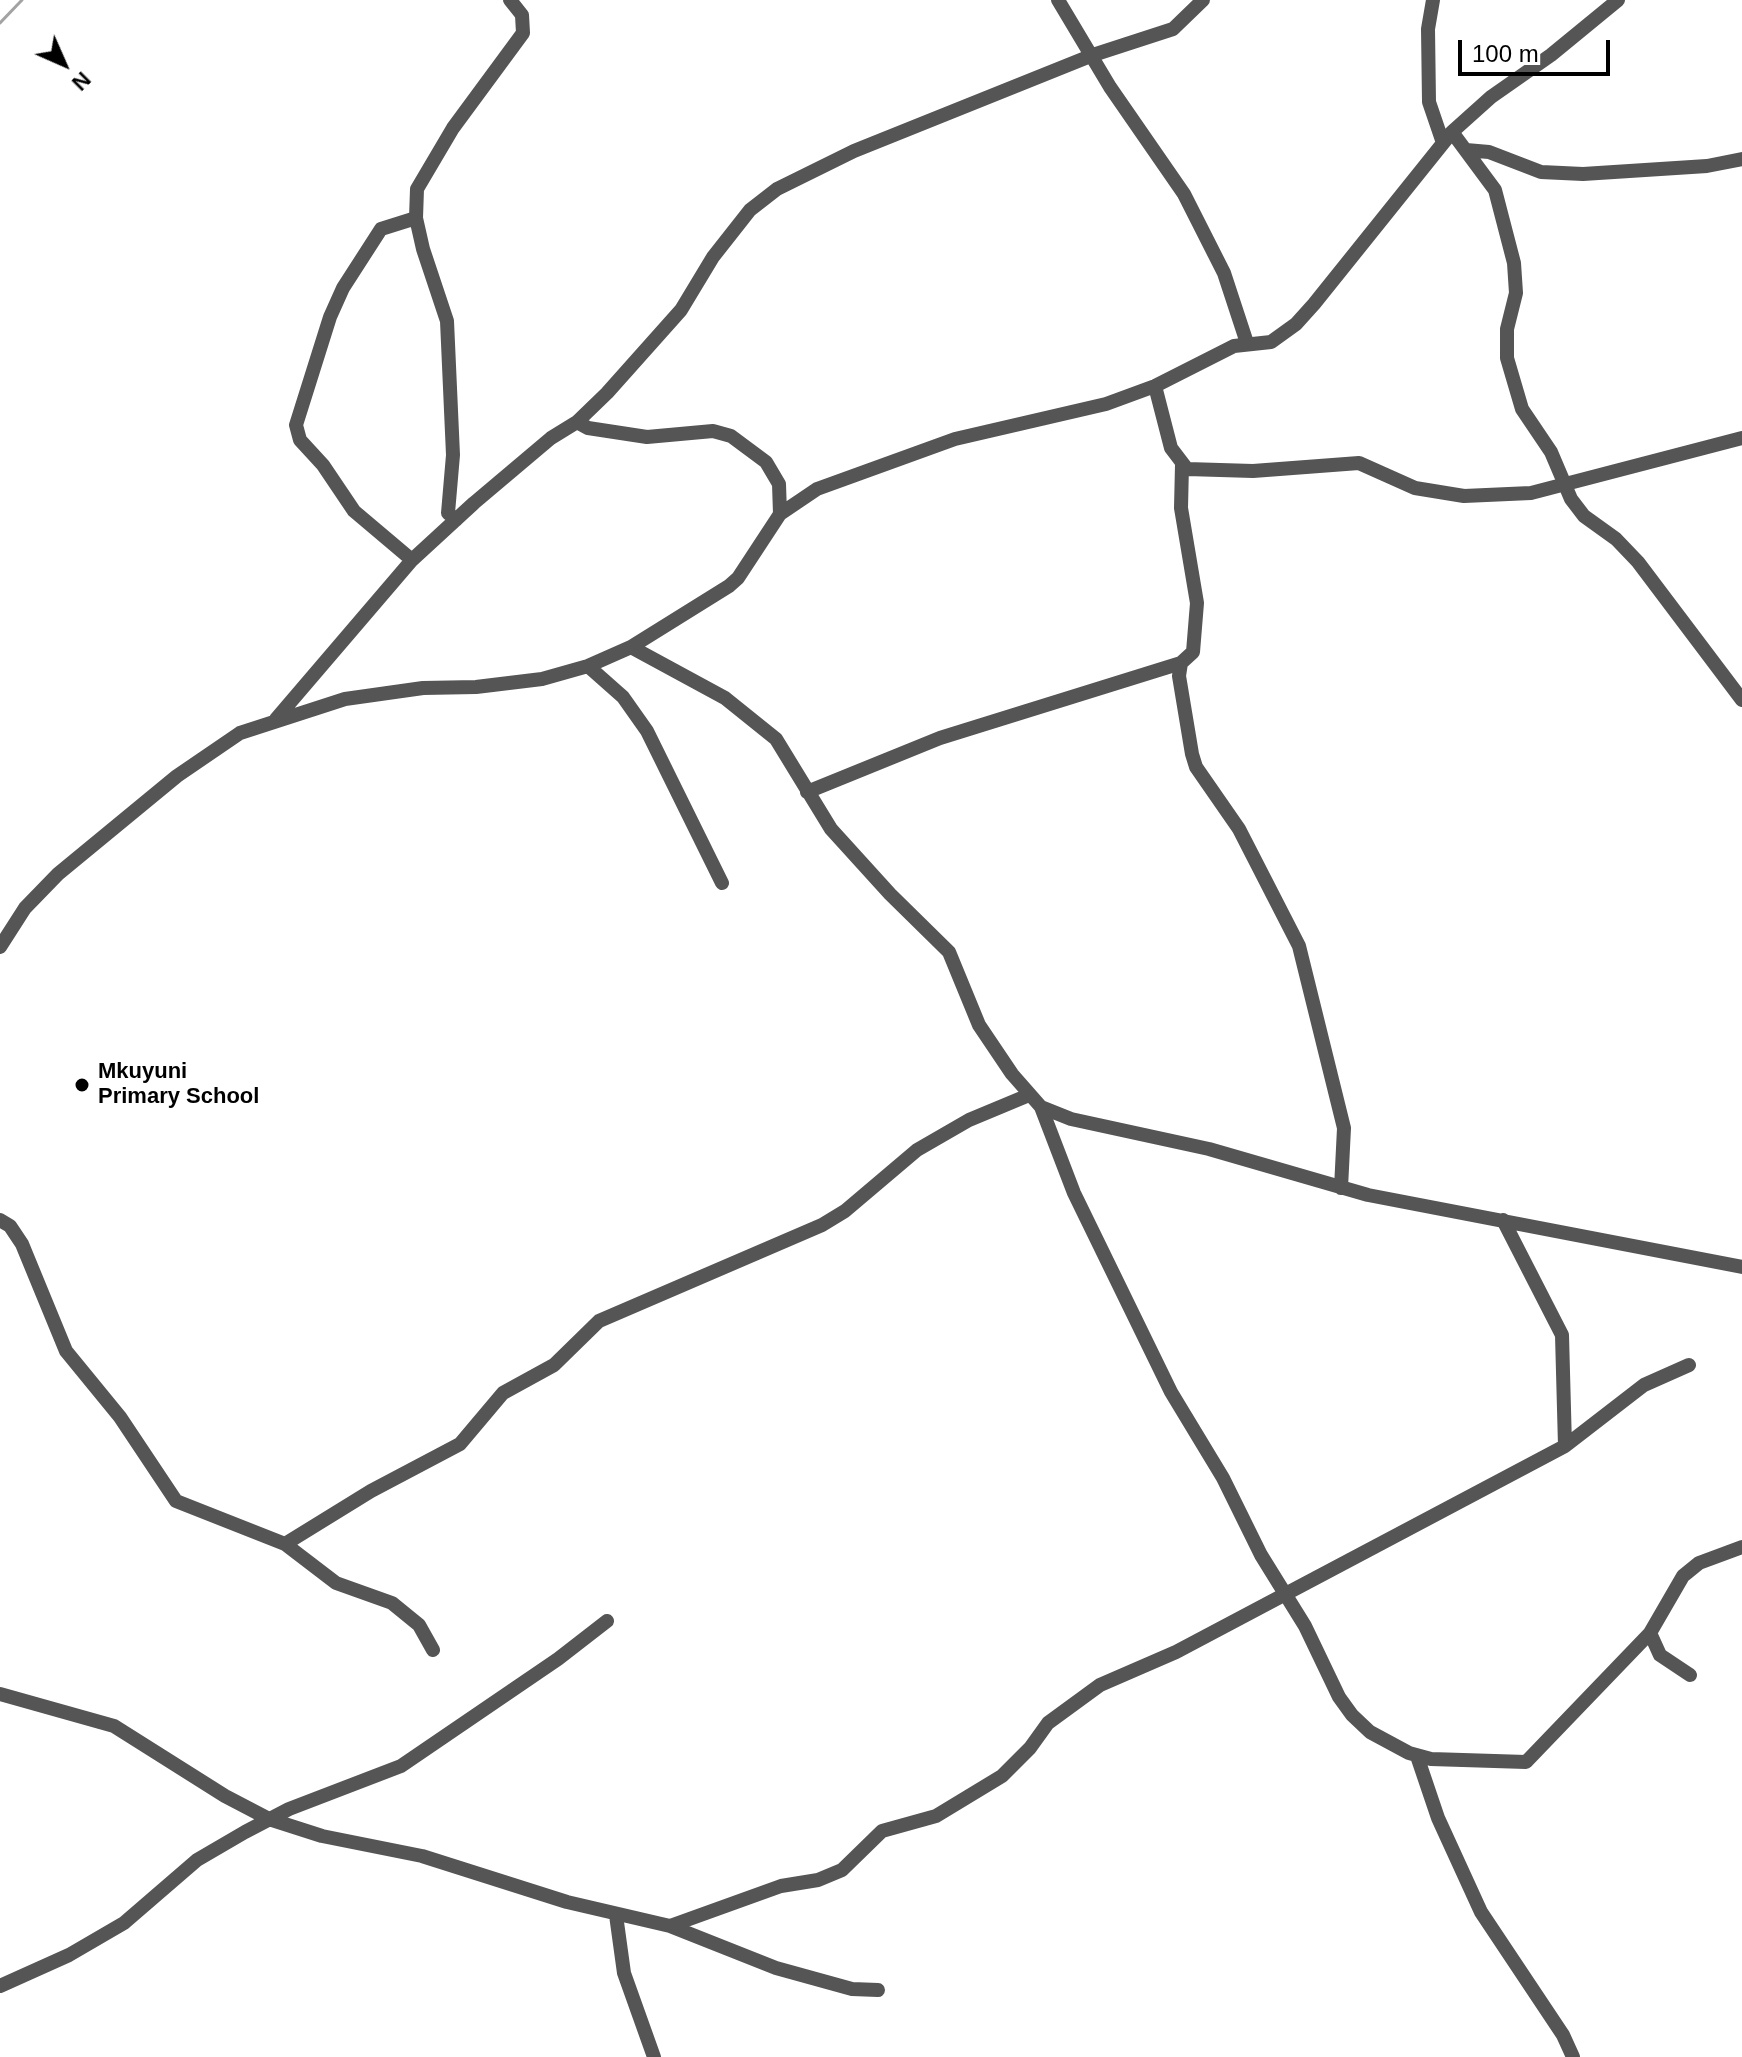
<!DOCTYPE html>
<style>
body{margin:0}
#map{position:relative;width:1742px;height:2057px;overflow:hidden;background:#fff;font-family:Helvetica,sans-serif}
canvas{display:block}
.north{position:absolute;left:24px;top:24px;width:80px;height:80px;-webkit-text-stroke:6px #fff;paint-order:stroke;rotate:135deg;font-size:22px;font-weight:700;line-height:32px;text-align:center;color:#000}
.north::after{content:'';display:block;margin:auto;width:28px;height:36px;background:#000;clip-path:polygon(50% 0,100% 100%,50% 72%,0 100%)}
.scale{position:absolute;left:1458px;top:40px;width:152px;height:36px;box-sizing:border-box;border:4px solid #000;border-top:0;padding-left:10px;font-size:24px;line-height:28px;white-space:nowrap;color:#000;-webkit-text-stroke:6px #fff;paint-order:stroke}
</style>
<div id="map">
<canvas width="1742" height="2057"></canvas>
<div class="north">N</div>
<div class="scale">100 m</div>
</div>
<script>
const context = document.querySelector('canvas').getContext('2d');
context.lineJoin = 'round';
function toPath(rows) {
  const path = new Path2D();
  for (const r of rows) {
    path.moveTo(r[0], r[1]);
    for (let i = 2; i < r.length; i += 2) path.lineTo(r[i], r[i + 1]);
  }
  return path;
}
function strokePath(path, color, width, dash) {
  context.strokeStyle = color;
  context.lineWidth = width;
  context.lineCap = dash ? 'butt' : 'round';
  context.setLineDash(dash || []);
  context.stroke(path);
}
function write(font, color, halo, rows, align = 'center') {
  context.font = font + ' Helvetica,sans-serif';
  context.lineWidth = 8;
  context.setLineDash([]);
  context.textBaseline = 'middle';
  context.strokeStyle = halo;
  context.fillStyle = color;
  for (const [text, x, y, turn = 0] of rows) {
    context.save();
    context.translate(x, y);
    context.rotate((+turn || 0) * Math.PI / 180);
    context.textAlign = isNaN(turn) ? turn : align;
    if (halo) context.strokeText(text, 0, 0);
    context.fillText(text, 0, 0);
    context.restore();
  }
}
strokePath(toPath([
 [0,23,22,0]
]), '#a3a3a3', 3);
strokePath(toPath([
 [1058,0,1110,87,1184,194,1224,273,1247,343],
 [1433,0,1428,29,1429,102,1443,143],
 [1452,132,1495,190,1514,263,1516,293,1507,329,1507,358,1522,409,1551,452,1571,499,1584,516,1616,539,1638,562,1742,700],
 [1466,150,1489,152,1541,172,1583,174,1707,166,1742,159],
 [1155,386,1171,448,1187,469,1253,471,1359,463,1415,488,1464,496,1531,493,1742,438],
 [577,422,588,428,647,437,713,431,731,436,766,462,779,484,780,514],
 [1182,465,1181,508,1197,603,1193,652,1181,663,1179,676,1192,754,1196,767,1239,829,1299,946,1344,1128,1341,1188],
 [456,520,448,513,453,455,447,321,423,249,416,218,417,189,453,128,523,33,522,15,510,0],
 [412,560,354,511,323,465,300,440,296,425,330,317,343,288,381,229,416,218],
 [631,647,725,698,776,739,831,829,890,894,949,952,979,1025,1012,1074,1041,1107,1071,1119,1209,1149,1368,1195,1742,1267],
 [588,666,623,697,647,731,722,883],
 [276,719,412,560,474,503,551,438,577,422,607,393,681,310,713,257,750,210,777,189,854,151,1093,55,1173,29,1203,0],
 [807,792,940,738,1181,663],
 [0,947,25,908,58,874,177,776,240,733,345,699,423,688,476,687,542,679,588,666,631,647,729,586,738,578,780,514,817,489,955,439,1106,404,1155,386,1234,346,1271,342,1296,324,1314,304,1452,132,1491,97,1551,55,1618,0],
 [1041,1107,1074,1193,1171,1392,1223,1478,1261,1555,1305,1626,1339,1697,1352,1715,1370,1732,1409,1753,1431,1759,1526,1762,1650,1633,1683,1576,1699,1563,1742,1547],
 [0,1220,10,1226,22,1244,66,1351,120,1417,176,1501,285,1544,336,1583,392,1603,419,1625,433,1650],
 [1503,1220,1562,1335,1565,1446],
 [285,1544,371,1491,460,1444,503,1393,554,1365,599,1321,822,1225,845,1211,917,1150,969,1120,1029,1095],
 [1650,1633,1660,1655,1690,1675],
 [0,1694,114,1726,225,1796,269,1819,322,1836,422,1856,567,1902,670,1926,781,1886,818,1880,842,1870,882,1831,936,1816,1002,1776,1030,1748,1048,1723,1100,1685,1176,1652,1565,1446,1644,1385,1689,1365],
 [1417,1756,1438,1818,1481,1912,1563,2035,1573,2057],
 [616,1915,624,1973,654,2057],
 [670,1926,776,1968,852,1989,878,1990],
 [0,1986,69,1955,124,1923,197,1860,245,1832,289,1809,401,1766,558,1659,607,1621]
]), '#555', 14);
for (const [x, y, r, color] of [
 [82,1085,8,"#000"]
]) {
  const dot = new Path2D();
  dot.arc(x, y, r, 0, 2 * Math.PI);
  context.fillStyle = color;
  context.fill(dot);
  strokePath(dot, '#fff', 3);
}
write('bold 22px', '#000', '#fff', [
 ["Mkuyuni",98,1072],
 ["Primary School",98,1097]
], 'left');
</script>
